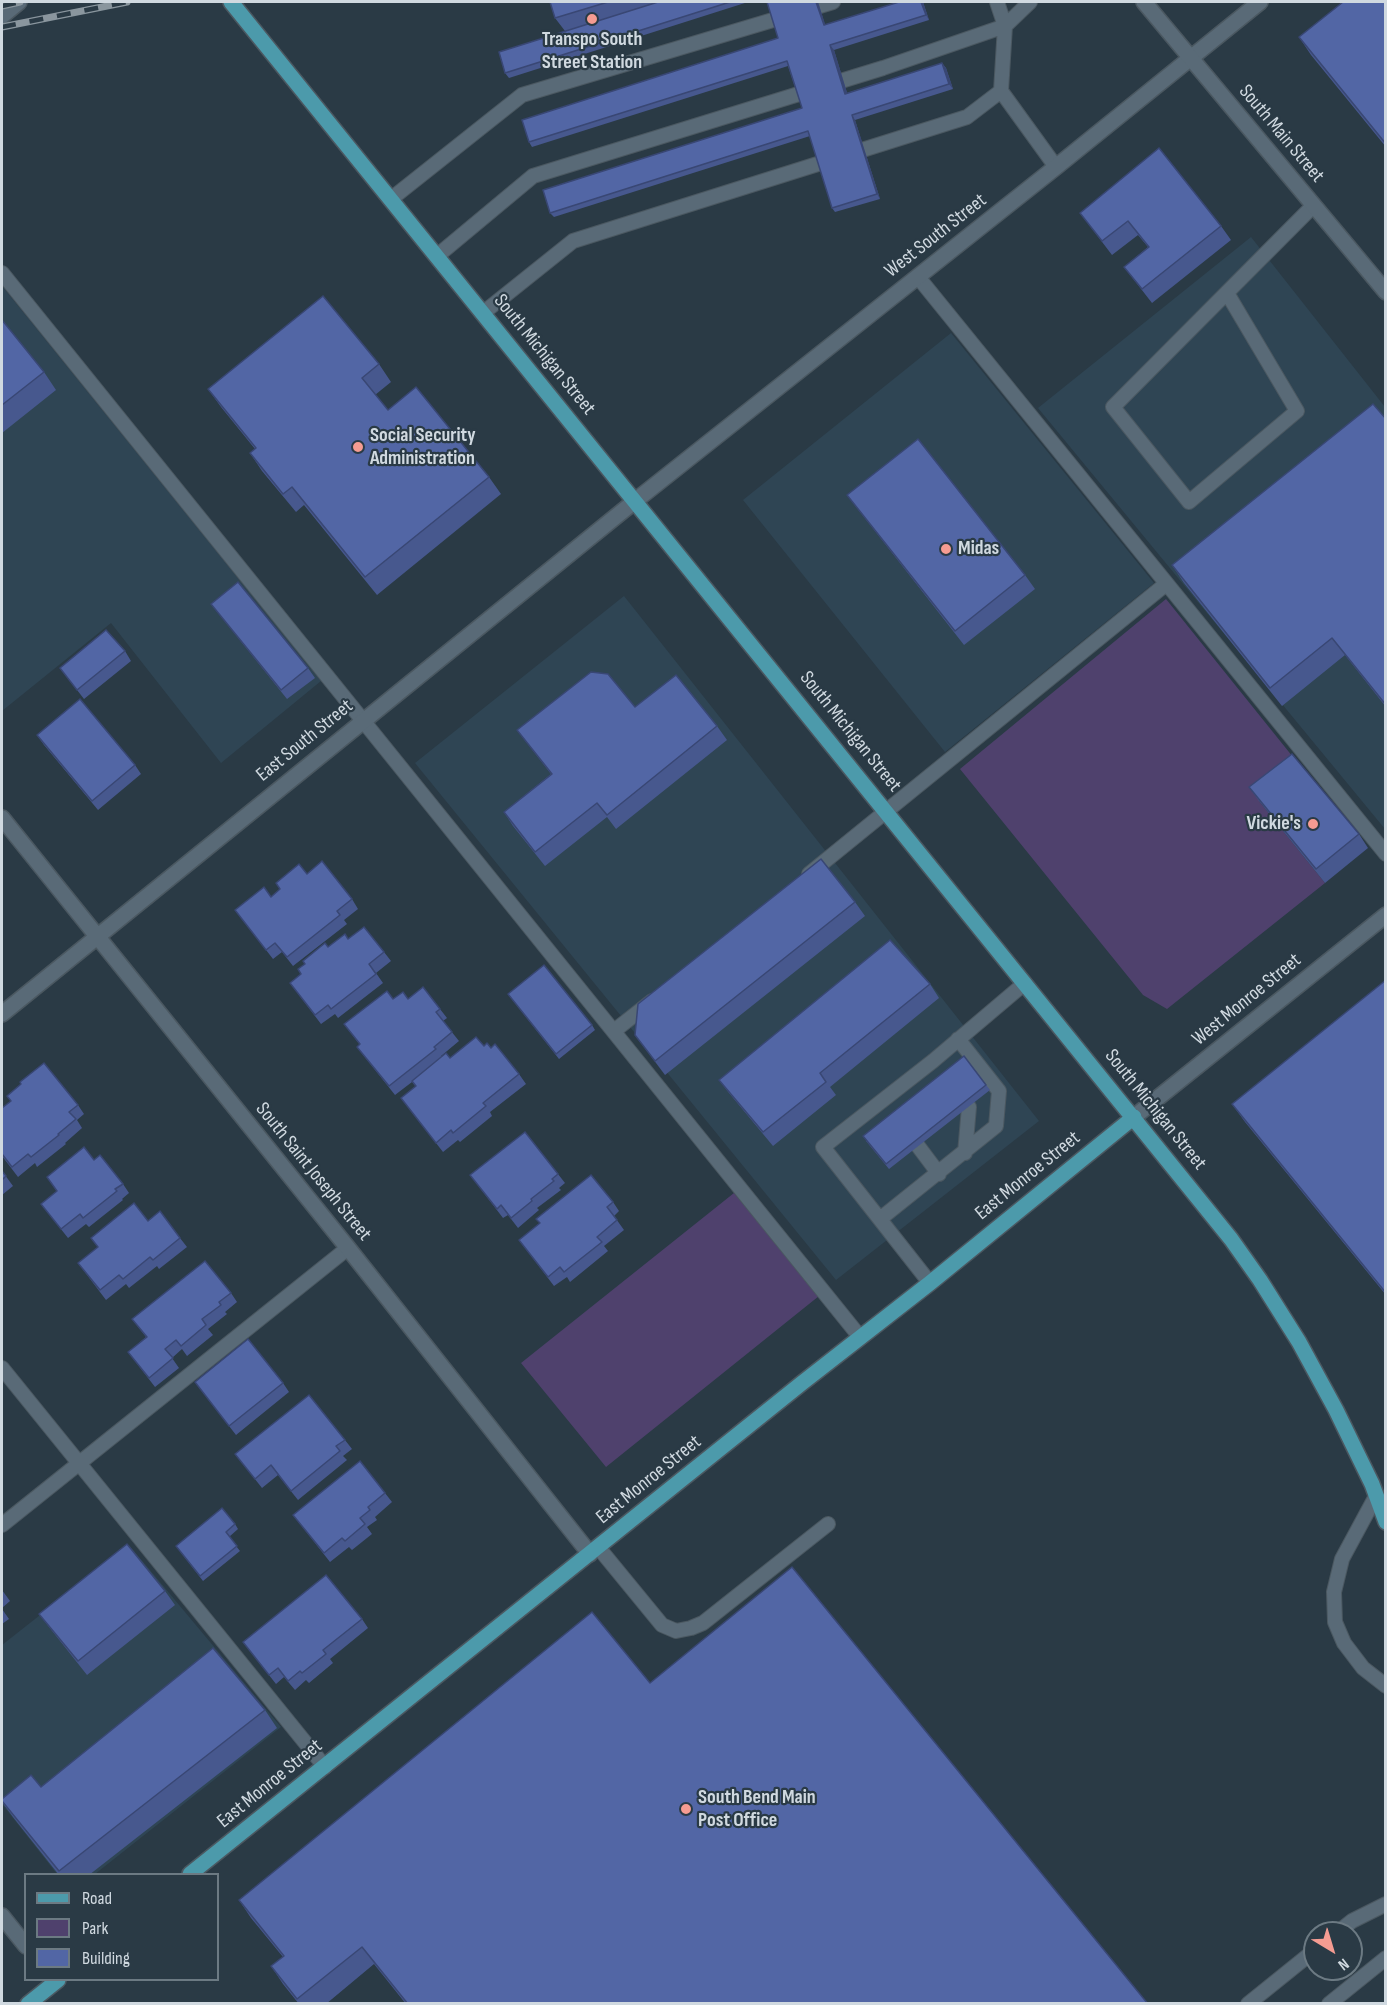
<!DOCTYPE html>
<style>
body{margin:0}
#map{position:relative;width:1387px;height:2005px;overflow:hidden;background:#2a3a45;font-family:"Sofia Sans Condensed",sans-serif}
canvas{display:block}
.frame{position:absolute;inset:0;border:3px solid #d0d9e0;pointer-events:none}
.legend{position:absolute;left:24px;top:1873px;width:195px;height:108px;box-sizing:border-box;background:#2a3a45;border:2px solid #6c7a83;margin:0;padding:8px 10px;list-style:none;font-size:18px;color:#d0d9e0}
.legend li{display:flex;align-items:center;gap:12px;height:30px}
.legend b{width:30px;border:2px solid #6c7a83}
.north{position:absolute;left:1303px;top:1921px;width:60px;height:60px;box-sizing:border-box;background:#2a3a45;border:2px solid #6c7a83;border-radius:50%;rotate:142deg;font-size:16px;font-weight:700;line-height:24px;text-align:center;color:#d0d9e0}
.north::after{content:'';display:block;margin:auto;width:21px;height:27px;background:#f59c92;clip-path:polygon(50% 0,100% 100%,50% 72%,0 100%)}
</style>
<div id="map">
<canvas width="1387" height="2005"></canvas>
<div class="frame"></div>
<ul class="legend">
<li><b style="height:8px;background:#4c9aab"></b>Road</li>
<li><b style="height:16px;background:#4f416d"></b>Park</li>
<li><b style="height:16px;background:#5266a5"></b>Building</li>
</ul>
<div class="north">N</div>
</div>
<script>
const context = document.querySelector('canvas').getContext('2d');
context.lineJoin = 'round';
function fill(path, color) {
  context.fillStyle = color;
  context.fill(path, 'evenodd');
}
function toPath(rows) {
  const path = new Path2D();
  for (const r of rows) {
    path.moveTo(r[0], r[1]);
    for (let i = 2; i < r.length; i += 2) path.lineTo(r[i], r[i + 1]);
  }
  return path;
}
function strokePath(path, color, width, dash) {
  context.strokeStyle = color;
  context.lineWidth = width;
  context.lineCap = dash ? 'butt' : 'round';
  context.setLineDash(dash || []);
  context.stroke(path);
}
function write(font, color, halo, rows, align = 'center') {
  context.font = font + ' "Sofia Sans Condensed",sans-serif';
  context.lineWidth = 4.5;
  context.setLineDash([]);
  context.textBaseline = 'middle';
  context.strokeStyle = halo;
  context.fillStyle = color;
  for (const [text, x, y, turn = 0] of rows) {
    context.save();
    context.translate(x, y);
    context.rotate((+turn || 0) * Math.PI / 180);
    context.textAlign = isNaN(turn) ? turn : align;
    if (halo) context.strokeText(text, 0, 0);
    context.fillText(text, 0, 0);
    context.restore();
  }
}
fill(toPath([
 [1251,237,1385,407,1385,829,1038,408],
 [2,286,321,681,221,763,111,623,2,711],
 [951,333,1154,583,945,752,743,500],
 [624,596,1039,1121,836,1280,415,763],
 [129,1545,281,1727,95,1874,57,1874,2,1804,2,1645]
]), '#2f4554');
fill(toPath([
 [1166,599,1301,767,1259,801,1325,883,1167,1009,1143,995,960,769],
 [734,1193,819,1296,606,1467,521,1363]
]), '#4f416d');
const service = toPath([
 [997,2,1005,26,1001,91,1056,167],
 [391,199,522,95,833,2],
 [437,256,533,176,883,68,1005,26,1030,2],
 [2,273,860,1337],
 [918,277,1386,854],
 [1227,293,1297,411,1189,502,1113,407,1313,206],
 [483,313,573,241,967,117,1001,91],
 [809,874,1166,584],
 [614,1031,652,1001],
 [918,1146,939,1174],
 [965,1153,969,1107],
 [880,1219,996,1126,999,1091,958,1039],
 [930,1283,823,1147,933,1061,1025,983],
 [2,1368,325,1767],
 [1376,1496,1342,1559,1334,1592,1335,1622,1344,1643,1363,1668,1386,1686],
 [2,1525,348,1248],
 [598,1547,662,1625,676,1631,691,1628,703,1623,828,1524],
 [1337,1933,1352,1921,1386,1904],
 [1248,2004,1315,1950],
 [1329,2004,1386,1958]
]);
const minor = toPath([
 [2,818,348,1248,590,1554],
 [2,1014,635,501],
 [2,1916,26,1946]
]);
const tertiary = toPath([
 [2,16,19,2],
 [635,501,1056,167,1260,2]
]);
const secondary = toPath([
 [1144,2,1386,292],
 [1134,1117,1386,915]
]);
const primary = toPath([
 [231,2,1231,1239,1260,1280,1299,1342,1336,1410,1372,1484,1386,1522],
 [190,1874,802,1383,930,1283,1134,1117],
 [28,2004,58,1980]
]);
strokePath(service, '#4b5861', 16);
strokePath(minor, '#4b5861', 18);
strokePath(tertiary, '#4b5861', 18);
strokePath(secondary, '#4b5861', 18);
strokePath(primary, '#4b5861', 18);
strokePath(service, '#596a77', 14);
strokePath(minor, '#596a77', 15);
strokePath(tertiary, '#596a77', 15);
strokePath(secondary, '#596a77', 15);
strokePath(primary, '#4c9aab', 15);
const rail = toPath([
 [2,6,20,2],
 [2,27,127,2]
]);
strokePath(rail, '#8a969e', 7);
strokePath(rail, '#2a3a45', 4.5, [14]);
fill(toPath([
 [550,2,748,2,509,78,505,73,565,31,555,18],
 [767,2,818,2,825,25,923,2,929,20,834,50,847,93,942,63,946,68,953,89,855,120,880,199,835,212,832,208,810,136,554,217,550,213,802,108,788,66,532,147,529,142,778,38],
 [1386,2,1386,147,1311,55,1299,37],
 [1080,213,1221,226,1231,240,1152,303,1124,267,1148,247,1138,235,1112,255],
 [2,320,44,372,56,390,2,433],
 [379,364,391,382,375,395,388,410,489,477,501,494,377,595,304,505,296,512,262,471,250,453,255,449,221,407,208,389],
 [1386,419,1386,707,1345,655,1282,706,1184,583,1172,565],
 [847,495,1025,575,1035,589,964,645,857,508],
 [211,604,308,668,315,678,287,699],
 [125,651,131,661,84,699,60,668],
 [635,707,717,726,727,740,616,829,607,817,545,866,513,826,504,812,551,774,517,730],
 [37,735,135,765,141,774,98,810,44,745],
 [1249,787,1359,834,1368,848,1325,883,1259,801],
 [307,874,352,899,358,909,344,920,347,924,293,966,282,952,273,959,235,910,271,897],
 [855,902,865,916,665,1075,635,1035],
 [348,939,384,952,391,961,376,973,383,983,338,1018,335,1014,321,1024,290,983,301,974,328,947],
 [1386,980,1386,1295,1245,1122,1232,1104],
 [930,984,939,998,830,1087,836,1095,773,1146,729,1093,719,1080],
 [511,998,592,1025,595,1030,559,1059],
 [393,999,408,999,440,1009,447,1018,443,1021,459,1041,441,1056,441,1057,450,1058,484,1046,519,1074,526,1084,490,1112,492,1116,460,1142,458,1140,443,1152,401,1098,416,1087,412,1082,395,1095,364,1056,357,1047,360,1045,344,1024],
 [964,1056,990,1090,889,1169,866,1141],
 [78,1105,84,1114,77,1120,82,1128,65,1143,66,1144,37,1167,35,1163,18,1177,2,1156,2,1108],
 [94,1160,123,1184,129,1193,122,1199,123,1200,89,1227,86,1224,68,1238,41,1204,57,1191,47,1177],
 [2,1171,13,1186,2,1195],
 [558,1174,565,1183,559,1188,561,1190,537,1208,539,1210,518,1228,508,1215,503,1218,470,1175],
 [613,1202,619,1211,614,1216,624,1230,604,1246,608,1251,570,1282,567,1277,554,1286,519,1240],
 [148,1221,180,1238,187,1247,159,1269,157,1266,129,1288,126,1284,106,1300,78,1263,98,1247,91,1238],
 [231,1293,237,1302,225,1312,227,1314,208,1329,213,1335,187,1356,182,1349,172,1358,179,1368,155,1387,128,1352,146,1337,132,1319],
 [195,1382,283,1383,289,1392,236,1435],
 [345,1440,352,1449,343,1456,347,1460,298,1500,278,1475,262,1488,235,1454],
 [385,1493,392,1502,375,1517,377,1520,367,1527,372,1534,352,1550,349,1547,330,1562,293,1515],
 [235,1524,238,1529,229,1537,240,1551,203,1581,179,1550],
 [2,1590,10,1601,2,1608],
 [165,1591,175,1605,87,1675,49,1627,39,1614],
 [2,1609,9,1619,2,1624],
 [362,1619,368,1628,330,1659,333,1663,309,1683,306,1680,295,1690,284,1677,276,1684,243,1642],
 [650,1683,1148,2004,406,2004,374,1964,326,2004,299,2004,283,1984,271,1966,283,1957,251,1918,239,1900],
 [265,1710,277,1728,89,1875,59,1875,13,1817,2,1802]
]), '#47588e');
fill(toPath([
 [816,2,818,2,827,30,824,25],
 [921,2,923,2,929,20,926,15],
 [830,45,834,50,849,99,845,94],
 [942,63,946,68,953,89,949,84],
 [852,115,855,120,880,199,877,194]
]), '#394774');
const building = toPath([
 [550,2,608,2,555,18,550,2],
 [658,2,730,2,505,73,499,52,658,2],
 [767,2,816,2,824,25,899,2,921,2,926,15,830,45,845,94,942,63,949,84,852,115,877,194,832,208,808,131,550,213,543,190,802,108,787,61,529,142,522,120,778,38,767,2],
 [1343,2,1386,2,1386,144,1299,37,1343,2],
 [1159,148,1221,226,1142,289,1124,267,1149,247,1128,221,1102,241,1080,213,1159,148],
 [323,296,379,364,362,378,388,410,416,387,489,477,365,577,292,487,283,494,250,453,256,448,208,389,323,296],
 [2,320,44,372,2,405,2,320],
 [1373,404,1386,419,1386,705,1332,638,1270,688,1172,565,1373,404],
 [918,439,1025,575,955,631,847,495,918,439],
 [238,582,308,668,281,690,211,604,238,582],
 [106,630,125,651,77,690,60,668,106,630],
 [591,672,608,674,635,707,676,675,717,726,607,815,597,803,535,852,504,812,552,774,517,730,591,672],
 [80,699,135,765,92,801,37,735,80,699],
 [1292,754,1359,834,1316,869,1249,787,1292,754],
 [821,859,855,902,655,1061,635,1035,638,1004,821,859],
 [322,861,352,899,337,911,340,915,287,957,275,943,266,950,235,910,264,887,271,897,280,889,276,883,299,864,307,874,322,861],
 [364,927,384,952,369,964,376,974,331,1009,328,1005,315,1015,290,983,301,974,298,969,305,964,303,961,325,943,328,947,345,934,348,939,364,927],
 [890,940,930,984,820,1073,826,1082,763,1132,719,1080,890,940],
 [544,965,592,1025,556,1054,508,994,544,965],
 [1386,980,1386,1293,1232,1104,1386,980],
 [423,987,440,1009,436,1012,452,1032,434,1047,436,1049,389,1086,357,1047,360,1044,344,1024,387,991,393,999,403,992,408,999,423,987],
 [476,1037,484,1046,487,1043,491,1048,495,1044,519,1074,483,1103,486,1106,453,1133,451,1130,436,1143,401,1098,416,1086,412,1081,446,1053,450,1058,476,1037],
 [964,1056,986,1085,886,1164,863,1136,964,1056],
 [44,1063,78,1105,69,1112,76,1119,58,1134,59,1135,31,1157,28,1154,12,1167,2,1154,2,1108,11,1101,7,1096,21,1084,20,1082,44,1063],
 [525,1132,558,1174,552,1179,554,1181,531,1199,532,1201,511,1218,501,1205,497,1209,470,1175,525,1132],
 [84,1147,94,1160,100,1155,123,1184,115,1189,117,1191,83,1218,80,1214,61,1229,41,1204,57,1191,47,1177,84,1147],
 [2,1171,6,1176,2,1180,2,1171],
 [591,1175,613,1202,607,1207,617,1220,597,1237,602,1242,564,1272,560,1267,548,1277,519,1240,540,1223,536,1219,591,1175],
 [134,1203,148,1221,160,1211,180,1238,153,1260,150,1257,123,1279,119,1275,100,1290,78,1263,98,1247,91,1238,134,1203],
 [205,1261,231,1293,219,1302,221,1305,202,1319,206,1325,181,1346,176,1340,165,1349,173,1358,149,1378,128,1352,147,1337,132,1319,205,1261],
 [248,1339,283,1383,229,1426,195,1382,248,1339],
 [309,1395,345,1440,336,1446,340,1451,291,1491,271,1465,255,1479,235,1454,309,1395],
 [360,1461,385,1493,368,1507,370,1510,360,1518,365,1524,345,1541,342,1538,324,1553,293,1515,360,1461],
 [222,1508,235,1524,226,1532,237,1546,200,1576,176,1546,222,1508],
 [127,1544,165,1591,78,1661,39,1614,127,1544],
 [792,1567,1148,2004,408,2004,362,1947,297,1999,271,1966,284,1956,239,1900,592,1612,650,1683,792,1567],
 [326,1575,362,1619,323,1650,326,1654,302,1673,300,1671,288,1681,278,1668,269,1675,243,1642,326,1575],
 [213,1648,265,1710,59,1871,2,1801,2,1799,31,1775,41,1787,213,1648]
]);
fill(building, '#5266a5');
strokePath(building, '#394774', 1.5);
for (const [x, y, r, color] of [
 [592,19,6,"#f59c92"],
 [358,447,6,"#f59c92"],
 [946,549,6,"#f59c92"],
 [1313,824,6,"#f59c92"],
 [686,1809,6,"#f59c92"]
]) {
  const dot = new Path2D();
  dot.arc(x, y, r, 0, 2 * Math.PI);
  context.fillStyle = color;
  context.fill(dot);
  strokePath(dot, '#2a3a45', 2);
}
write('bold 20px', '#d0d9e0', '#2a3a45', [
 ["Transpo South",592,40,"center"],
 ["Street Station",592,63,"center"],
 ["Social Security",370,436],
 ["Administration",370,459],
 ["Midas",958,549],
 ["Vickie's",1301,824,"right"],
 ["South Bend Main",698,1798],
 ["Post Office",698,1821]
], 'left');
write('20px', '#d0d9e0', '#2a3a45', [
 ["South Main Street",1281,134,50],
 ["West South Street",936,236,-38],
 ["South Michigan Street",544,355,51],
 ["South Michigan Street",850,732,51],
 ["East South Street",305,741,-39],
 ["West Monroe Street",1247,1000,-39],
 ["South Michigan Street",1155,1110,51],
 ["South Saint Joseph Street",313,1172,51],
 ["East Monroe Street",1028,1176,-39],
 ["East Monroe Street",649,1480,-39],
 ["East Monroe Street",270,1784,-39]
]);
</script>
